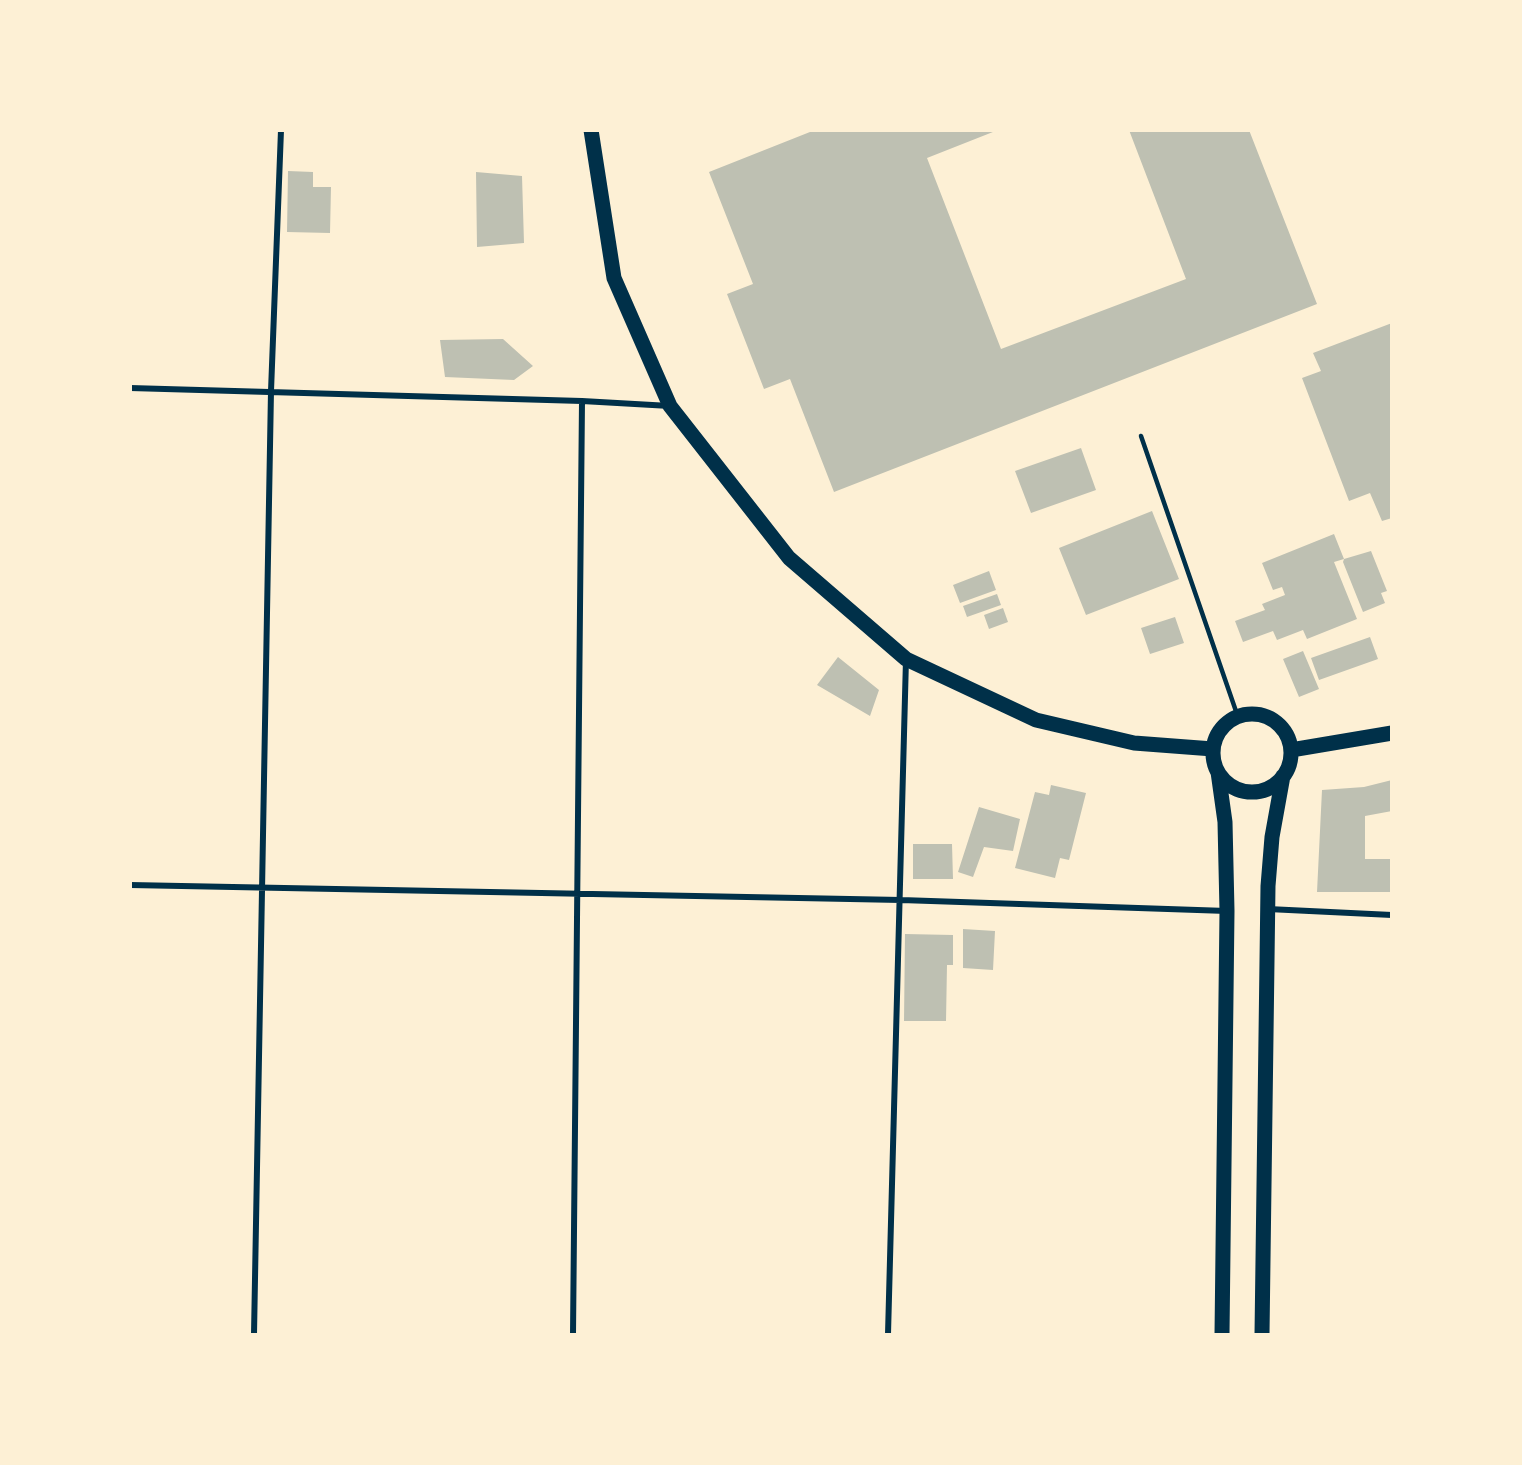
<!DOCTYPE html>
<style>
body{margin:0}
#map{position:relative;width:1522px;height:1465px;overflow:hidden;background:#fdf0d5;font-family:"DM Sans",sans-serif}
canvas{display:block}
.frame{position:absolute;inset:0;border:132px solid #fdf0d5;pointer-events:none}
</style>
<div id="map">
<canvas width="1522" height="1465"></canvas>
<div class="frame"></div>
</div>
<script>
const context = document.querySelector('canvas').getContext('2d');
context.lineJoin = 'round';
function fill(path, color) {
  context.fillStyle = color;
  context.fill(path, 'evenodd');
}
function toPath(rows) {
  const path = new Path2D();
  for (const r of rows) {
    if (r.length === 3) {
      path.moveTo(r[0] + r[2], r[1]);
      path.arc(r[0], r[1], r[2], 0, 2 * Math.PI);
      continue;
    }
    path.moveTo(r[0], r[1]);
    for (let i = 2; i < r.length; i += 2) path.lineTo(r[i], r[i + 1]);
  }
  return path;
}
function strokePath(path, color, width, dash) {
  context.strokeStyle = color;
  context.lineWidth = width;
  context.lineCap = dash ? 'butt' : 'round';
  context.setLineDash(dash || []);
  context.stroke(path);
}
fill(toPath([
 [815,130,998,130,927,158,1001,349,1186,279,1129,130,1249,130,1317,304,834,492,790,379,764,389,727,294,753,284,709,172],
 [288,171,313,172,313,187,331,187,330,233,287,232],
 [476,172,522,176,524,243,477,247],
 [1392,323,1392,518,1382,521,1370,493,1349,501,1302,378,1321,371,1313,353],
 [503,339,533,366,514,380,445,377,440,340],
 [1081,448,1096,490,1031,513,1015,471],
 [1152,511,1179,579,1086,615,1059,548],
 [1334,534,1344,559,1334,562,1357,619,1307,639,1303,630,1277,640,1273,631,1243,642,1235,621,1265,610,1262,604,1285,595,1282,587,1273,590,1262,563],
 [1371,551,1387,591,1381,593,1385,603,1363,612,1343,562,1344,559],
 [989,571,996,590,960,603,953,585],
 [997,594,1001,605,967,617,963,606],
 [1003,608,1008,622,989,629,984,615],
 [1175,617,1184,643,1150,654,1141,628],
 [1370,637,1378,659,1319,680,1311,658],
 [1303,651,1319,689,1299,697,1283,659],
 [838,657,879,690,870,716,817,685],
 [1392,780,1392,811,1365,816,1365,859,1392,859,1392,892,1317,892,1322,790,1364,787],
 [1051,785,1086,793,1069,860,1060,858,1055,878,1015,868,1035,792,1049,795],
 [979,807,1020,819,1013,851,984,847,973,877,958,872],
 [913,844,952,844,953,879,913,879],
 [963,929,995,931,993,970,963,968],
 [905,934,953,935,953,965,947,965,946,1021,904,1021]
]), '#bec0b2');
strokePath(toPath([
 [1141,436,1238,717]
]), '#003049', 4.5);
strokePath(toPath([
 [130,388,582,401,670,406],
 [130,885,901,900,1227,911],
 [1268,909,1392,915],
 [254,1334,271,391,281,130],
 [573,1334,582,401],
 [888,1334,906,659]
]), '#003049', 6);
strokePath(toPath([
 [591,130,614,278,670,406,789,558,906,659,1036,720,1134,743,1213,749],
 [1252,753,39],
 [1291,750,1392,733],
 [1218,772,1225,822,1227,911,1222,1334],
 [1262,1334,1268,886,1272,837,1283,776]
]), '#003049', 15);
</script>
